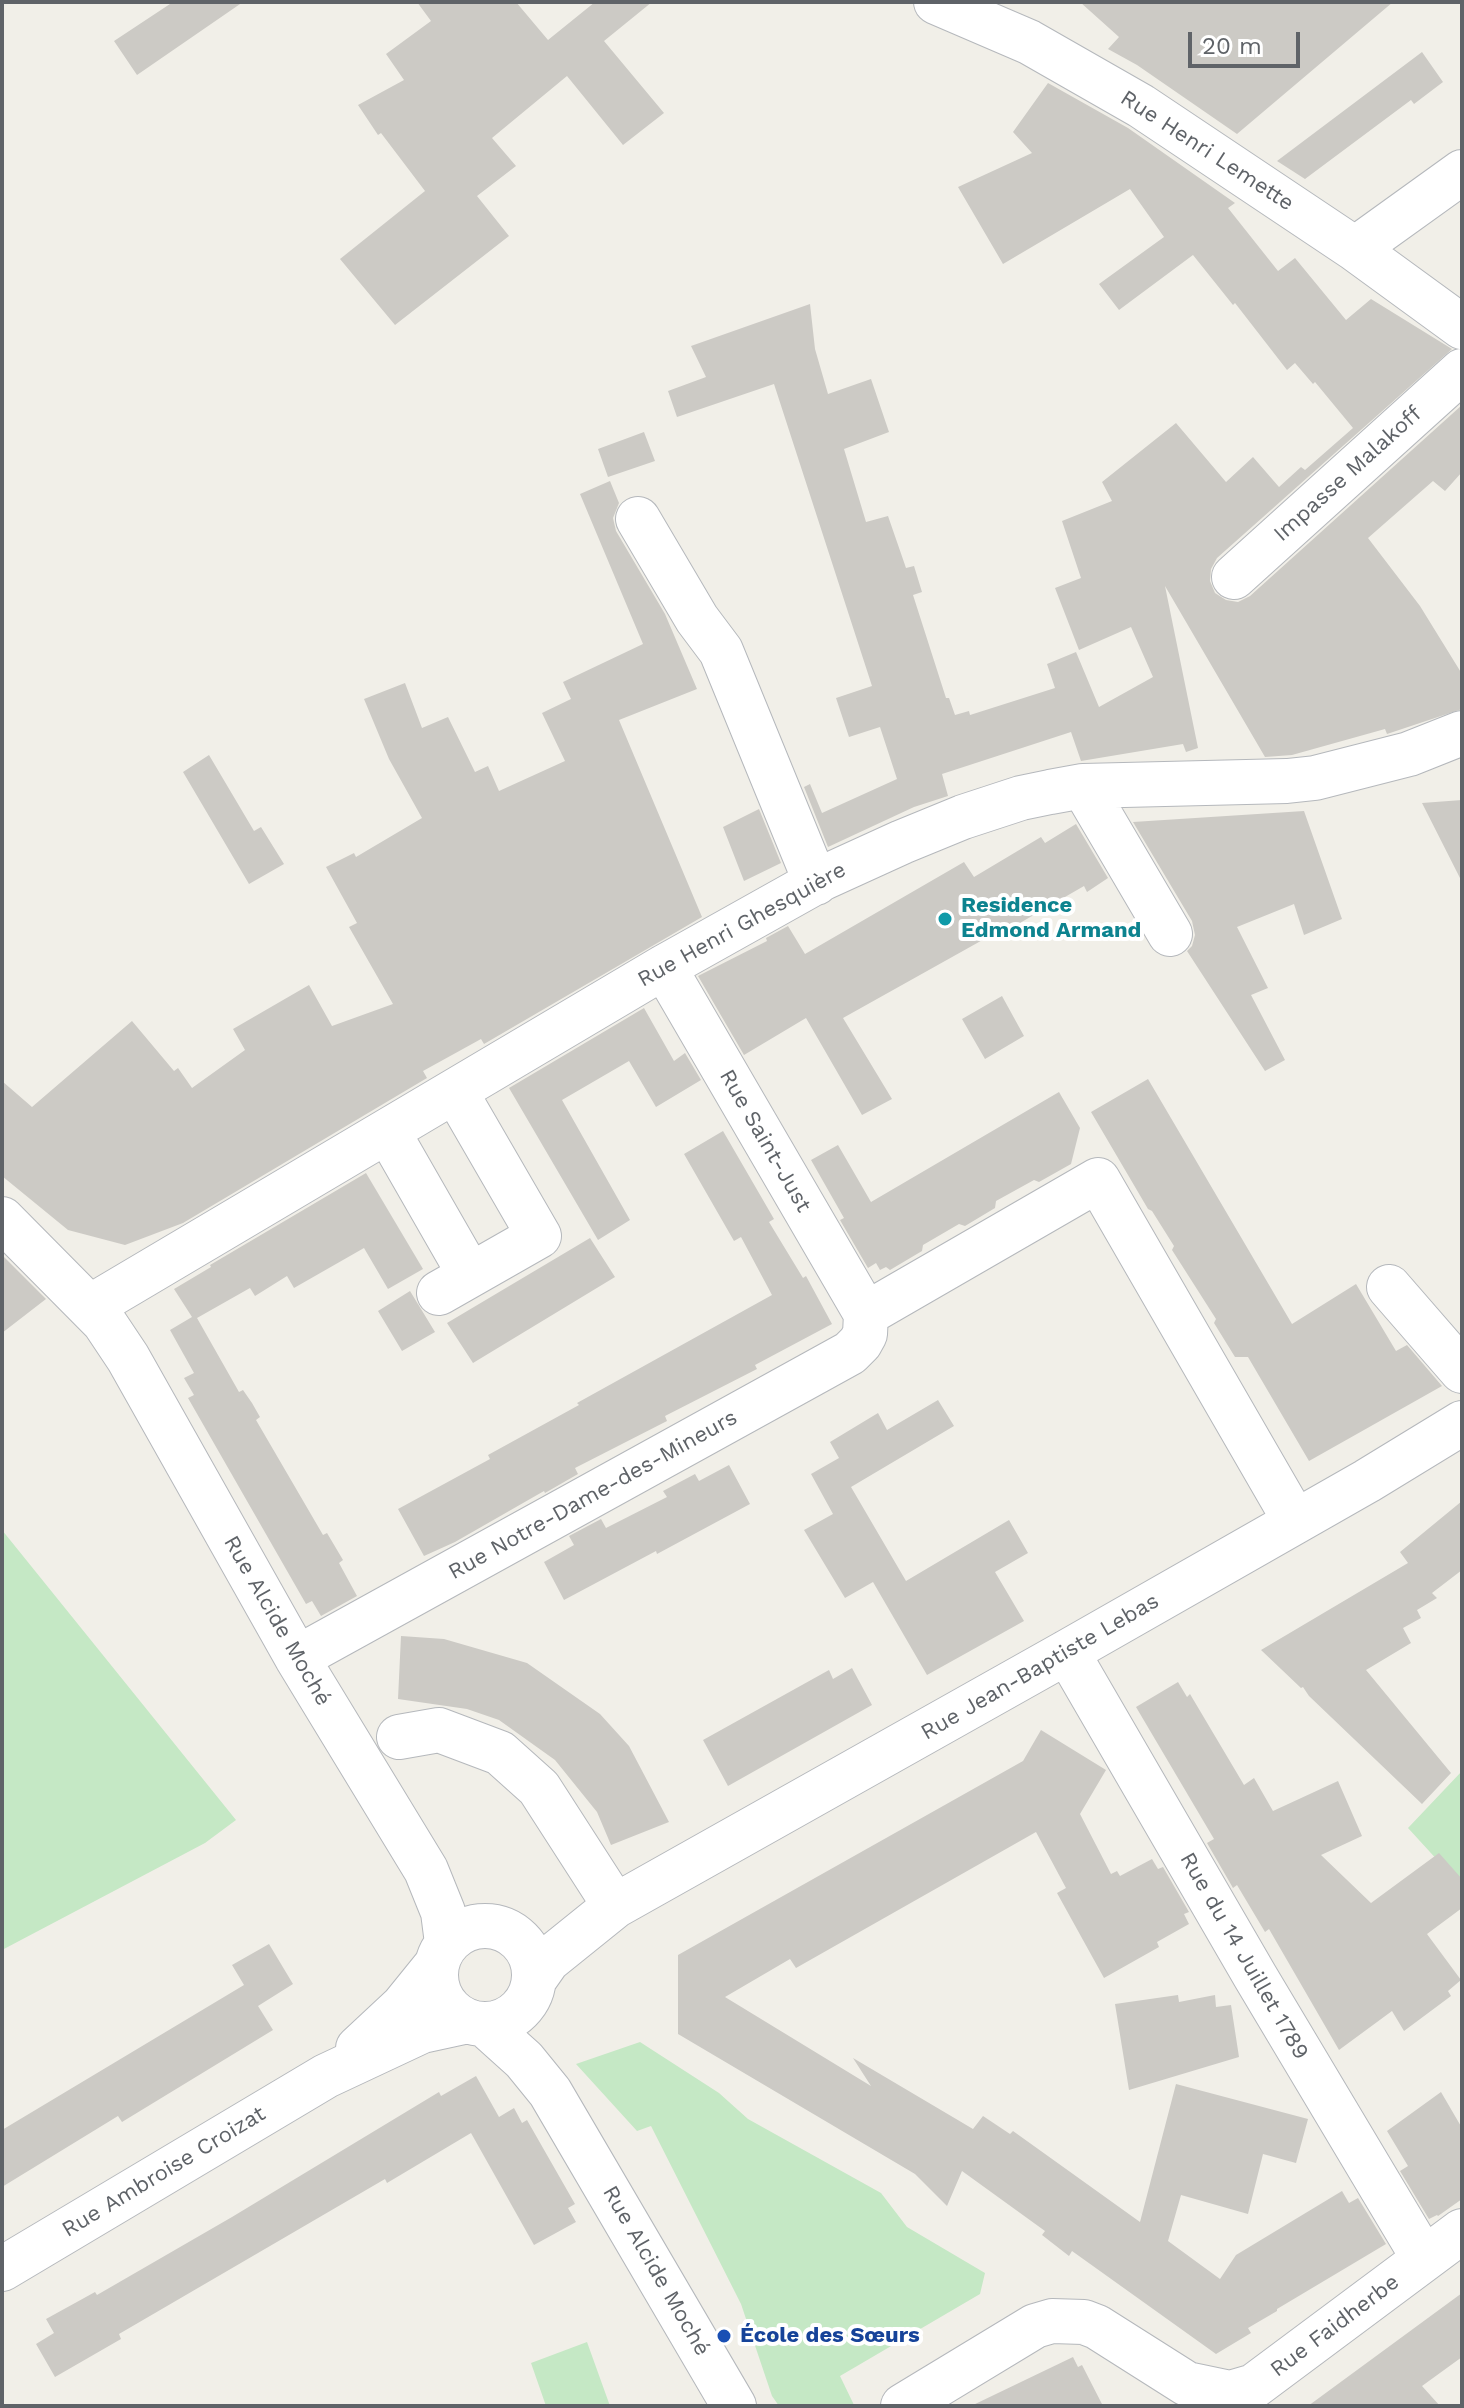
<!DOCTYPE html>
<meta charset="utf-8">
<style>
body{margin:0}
#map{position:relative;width:1464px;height:2408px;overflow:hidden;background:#f1efe8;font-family:"Work Sans",sans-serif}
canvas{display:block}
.frame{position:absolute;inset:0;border:4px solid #5f6368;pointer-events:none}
.scale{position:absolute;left:1188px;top:32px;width:112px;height:36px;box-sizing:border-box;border:4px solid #5f6368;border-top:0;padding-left:10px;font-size:24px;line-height:28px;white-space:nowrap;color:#5f6368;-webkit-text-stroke:6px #fff;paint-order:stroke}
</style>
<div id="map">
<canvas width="1464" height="2408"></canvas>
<div class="frame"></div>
<div class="scale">20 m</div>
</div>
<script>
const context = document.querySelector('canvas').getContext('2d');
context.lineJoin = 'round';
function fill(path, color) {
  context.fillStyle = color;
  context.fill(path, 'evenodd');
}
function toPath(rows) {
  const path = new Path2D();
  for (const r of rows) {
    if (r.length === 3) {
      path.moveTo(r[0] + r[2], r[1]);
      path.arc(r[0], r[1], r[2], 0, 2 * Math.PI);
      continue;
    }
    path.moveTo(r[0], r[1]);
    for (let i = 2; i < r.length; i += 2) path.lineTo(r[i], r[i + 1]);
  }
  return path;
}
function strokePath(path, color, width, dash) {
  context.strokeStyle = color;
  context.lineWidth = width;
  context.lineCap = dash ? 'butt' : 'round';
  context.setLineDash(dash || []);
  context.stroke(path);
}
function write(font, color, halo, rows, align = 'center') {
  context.font = font + ' "Work Sans",sans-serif';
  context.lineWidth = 8;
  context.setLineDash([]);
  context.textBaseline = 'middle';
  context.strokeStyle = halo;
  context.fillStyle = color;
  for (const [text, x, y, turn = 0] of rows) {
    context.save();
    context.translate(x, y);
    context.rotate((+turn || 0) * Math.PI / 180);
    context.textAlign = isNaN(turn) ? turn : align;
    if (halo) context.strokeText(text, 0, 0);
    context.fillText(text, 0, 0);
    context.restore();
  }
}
fill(toPath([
 [2,1530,236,1820,205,1843,2,1950],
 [1462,1771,1462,1887,1408,1828],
 [640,2042,719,2093,748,2119,881,2193,907,2227,985,2273,980,2294,840,2376,854,2405,779,2406,772,2396,741,2304,651,2126,637,2131,576,2064],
 [587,2342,610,2406,546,2406,531,2363]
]), '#c5e8c5');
fill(toPath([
 [173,2,243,2,137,75,114,41],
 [417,2,516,2,548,40,595,2,652,2,604,41,664,113,623,145,567,76,492,138,516,166,477,196,509,236,395,325,340,259,425,191,381,133,378,135,358,105,404,80,386,54,431,21],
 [1080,2,1393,2,1237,134,1137,65,1108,49,1119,37],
 [1422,52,1443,82,1414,104,1411,100,1305,179,1277,161],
 [1048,83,1128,128,1235,203,1228,208,1278,271,1295,258,1346,320,1371,299,1452,349,1217,558,1211,569,1210,581,1215,593,1226,600,1238,602,1250,596,1462,405,1462,472,1445,491,1433,481,1368,538,1420,606,1462,674,1462,709,1387,734,1385,729,1292,755,1265,757,1165,586,1198,748,1186,752,1183,744,1081,761,1071,732,942,774,948,796,914,807,828,847,804,787,810,784,822,813,897,779,880,727,849,737,836,698,872,686,774,384,677,417,668,391,706,377,691,346,810,304,815,349,828,394,871,379,889,432,844,449,866,522,888,516,906,568,914,566,922,592,913,595,946,698,949,698,955,715,969,711,970,715,1055,688,1047,664,1076,652,1099,707,1153,677,1131,627,1079,650,1055,588,1081,578,1062,521,1112,501,1102,482,1176,423,1226,482,1253,457,1279,487,1301,467,1305,470,1353,428,1315,382,1313,384,1295,363,1287,370,1235,303,1233,305,1193,255,1119,310,1099,284,1164,237,1130,189,1003,264,958,187,1032,153,1013,132],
 [644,432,655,461,608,477,598,449],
 [610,481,619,503,613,518,616,531,665,614,697,689,619,720,702,917,484,1044,481,1039,423,1071,427,1078,183,1223,125,1245,68,1230,2,1176,2,1081,32,1107,132,1021,174,1071,178,1068,192,1088,245,1050,233,1029,309,985,332,1026,393,1004,349,927,357,923,326,867,354,853,356,857,422,818,389,759,364,699,405,683,422,728,448,717,475,772,488,766,499,791,565,761,542,713,571,699,563,682,643,644,580,494],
 [209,755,254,831,261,827,284,864,249,884,183,772],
 [1462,800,1462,882,1422,803],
 [759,809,781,863,744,881,723,827],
 [1304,811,1342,919,1304,935,1294,904,1237,927,1268,988,1251,995,1285,1060,1265,1071,1187,951,1192,946,1195,935,1192,921,1133,822],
 [1076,824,1108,878,1087,892,1084,886,1006,931,1004,928,843,1018,892,1099,862,1115,806,1018,744,1055,698,976,767,941,766,938,788,926,805,954,964,862,974,877,1041,837,1045,843],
 [1002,996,1024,1036,985,1059,962,1019],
 [644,1008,674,1061,685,1053,701,1080,656,1107,629,1061,562,1100,630,1220,598,1240,509,1088],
 [1148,1079,1292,1324,1356,1284,1396,1351,1407,1345,1442,1386,1309,1461,1248,1357,1235,1357,1214,1323,1216,1319,1172,1250,1174,1246,1152,1211,1148,1209,1091,1112],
 [1059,1092,1080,1128,1071,1164,1039,1182,1034,1180,996,1201,995,1208,965,1226,959,1224,923,1245,922,1251,890,1270,886,1267,880,1270,876,1263,868,1268,840,1220,844,1218,811,1160,838,1145,871,1202],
 [723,1131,774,1219,769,1222,803,1278,806,1276,832,1324,755,1365,757,1369,665,1416,667,1421,575,1468,578,1474,545,1493,544,1491,455,1542,424,1556,398,1509,490,1459,488,1455,579,1405,577,1403,772,1295,741,1237,734,1241,684,1154],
 [366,1173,423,1269,388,1289,364,1248,294,1288,287,1276,255,1296,250,1288,197,1318,239,1392,243,1390,252,1403,260,1417,256,1420,323,1535,327,1533,343,1560,339,1563,357,1596,321,1616,312,1601,306,1604,188,1398,194,1395,184,1378,194,1373,170,1330,192,1317,174,1289,211,1267,210,1265],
 [590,1238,615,1277,473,1363,447,1323],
 [2,1255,46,1299,2,1333],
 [410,1291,435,1332,402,1351,378,1311],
 [938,1400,954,1426,851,1487,906,1581,1009,1520,1028,1553,995,1572,1024,1621,927,1675,873,1582,845,1598,804,1530,833,1514,811,1474,839,1458,830,1442,878,1413,887,1430],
 [729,1465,750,1504,657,1554,656,1551,564,1600,544,1562,574,1545,569,1536,601,1519,606,1528,667,1497,663,1491,695,1474,699,1481],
 [1462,1501,1462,1570,1432,1593,1437,1598,1417,1610,1421,1618,1403,1628,1411,1643,1366,1670,1451,1773,1422,1804,1309,1696,1303,1687,1301,1688,1261,1650,1408,1563,1400,1552],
 [401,1636,444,1639,527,1663,600,1714,629,1746,669,1822,611,1845,597,1812,555,1760,499,1720,467,1709,398,1699],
 [852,1668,872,1705,728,1786,703,1740,829,1670,833,1679],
 [1178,1682,1187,1697,1190,1694,1244,1785,1254,1778,1273,1811,1338,1781,1362,1836,1321,1855,1371,1903,1439,1853,1462,1879,1462,1908,1427,1934,1461,1980,1448,1991,1451,1996,1404,2031,1392,2011,1339,2050,1269,1929,1265,1932,1237,1885,1233,1888,1207,1843,1214,1839,1136,1707],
 [1041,1730,1106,1770,1080,1814,1111,1874,1117,1871,1120,1876,1152,1859,1158,1869,1163,1867,1189,1912,1184,1914,1189,1924,1157,1942,1159,1947,1104,1978,1057,1893,1066,1888,1036,1832,796,1968,790,1959,725,1997,871,2086,853,2058,973,2129,983,2116,1010,2134,1013,2131,1140,2222,1176,2084,1308,2119,1296,2163,1263,2154,1248,2214,1181,2195,1168,2241,1220,2279,1236,2255,1342,2191,1349,2203,1358,2198,1386,2244,1277,2309,1277,2311,1248,2328,1251,2333,1216,2354,1072,2251,1069,2256,1042,2235,1045,2231,962,2171,947,2206,915,2174,678,2034,678,1955,1023,1761],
 [269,1944,293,1984,258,2006,273,2030,122,2122,118,2116,2,2187,2,2130,244,1985,232,1965],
 [1178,1995,1179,2002,1215,1995,1216,2007,1231,2005,1239,2057,1129,2090,1115,2004],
 [476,2076,499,2117,514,2108,522,2123,527,2120,575,2204,568,2208,576,2222,534,2245,471,2133,387,2183,385,2179,119,2334,121,2339,55,2377,36,2344,54,2333,46,2319,95,2292,97,2295,232,2217,439,2092,441,2096],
 [1441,2092,1462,2128,1462,2199,1438,2216,1437,2215,1429,2219,1400,2171,1408,2166,1387,2131],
 [1462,2293,1462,2357,1422,2386,1440,2406,1308,2406],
 [1073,2357,1078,2367,1082,2365,1103,2406,971,2406]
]), '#cccac5');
const minor = toPath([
 [936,2,1029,42,1141,106,1355,249,1462,327],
 [1355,249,1462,172],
 [638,519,697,619,721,651,816,883],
 [1234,577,1462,371],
 [1083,786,1170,934],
 [388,1132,470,1275],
 [2,1219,104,1322,128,1358,297,1658,426,1870,443,1912,447,1943],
 [1389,1287,1462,1371],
 [439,1293,539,1236,455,1091],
 [90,1307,664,967,823,878,902,842,963,817,1021,798,1050,792,1083,786,1287,781,1315,778,1409,754,1462,733],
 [866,1314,1098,1180,1295,1521],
 [1067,1652,1255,1976,1424,2259],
 [297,1658,850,1353,860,1343,865,1334,866,1314,664,967],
 [399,1737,439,1730,500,1753,539,1788,615,1906],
 [485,1975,49],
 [534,1980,548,1960,615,1906,1067,1652,1367,1481,1462,1423],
 [484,2024,524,2060,550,2092,734,2406],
 [358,2048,403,2006,437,1964],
 [2,2269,326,2076,422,2031,468,2021],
 [903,2406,1035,2326,1052,2321,1084,2322,1097,2327,1187,2384,1230,2393,1254,2386,1462,2231]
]);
strokePath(minor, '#b5b8bc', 46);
strokePath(minor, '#fff', 44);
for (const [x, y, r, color] of [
 [945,919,8,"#0f9aa8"],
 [724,2336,8,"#1a4fb4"]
]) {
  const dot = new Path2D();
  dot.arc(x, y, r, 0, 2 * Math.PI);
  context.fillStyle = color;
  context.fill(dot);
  strokePath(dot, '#fff', 3);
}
write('22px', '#5f6368', '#fff', [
 ["Rue Henri Lemette",1207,151,33],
 ["Impasse Malakoff",1348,474,-42],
 ["Rue Henri Ghesquière",742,925,-29],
 ["Rue Saint-Just",765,1141,60],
 ["Rue Notre-Dame-des-Mineurs",593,1495,-29],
 ["Rue Alcide Moché",277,1621,60],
 ["Rue Jean-Baptiste Lebas",1040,1667,-30],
 ["Rue du 14 Juillet 1789",1244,1956,60],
 ["Rue Ambroise Croizat",164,2172,-31],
 ["Rue Alcide Moché",656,2271,60],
 ["Rue Faidherbe",1335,2326,-37]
]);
write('bold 22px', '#0d838f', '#fff', [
 ["Residence",961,906],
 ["Edmond Armand",961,931]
], 'left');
write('bold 22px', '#164399', '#fff', [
 ["École des Sœurs",740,2336]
], 'left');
</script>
